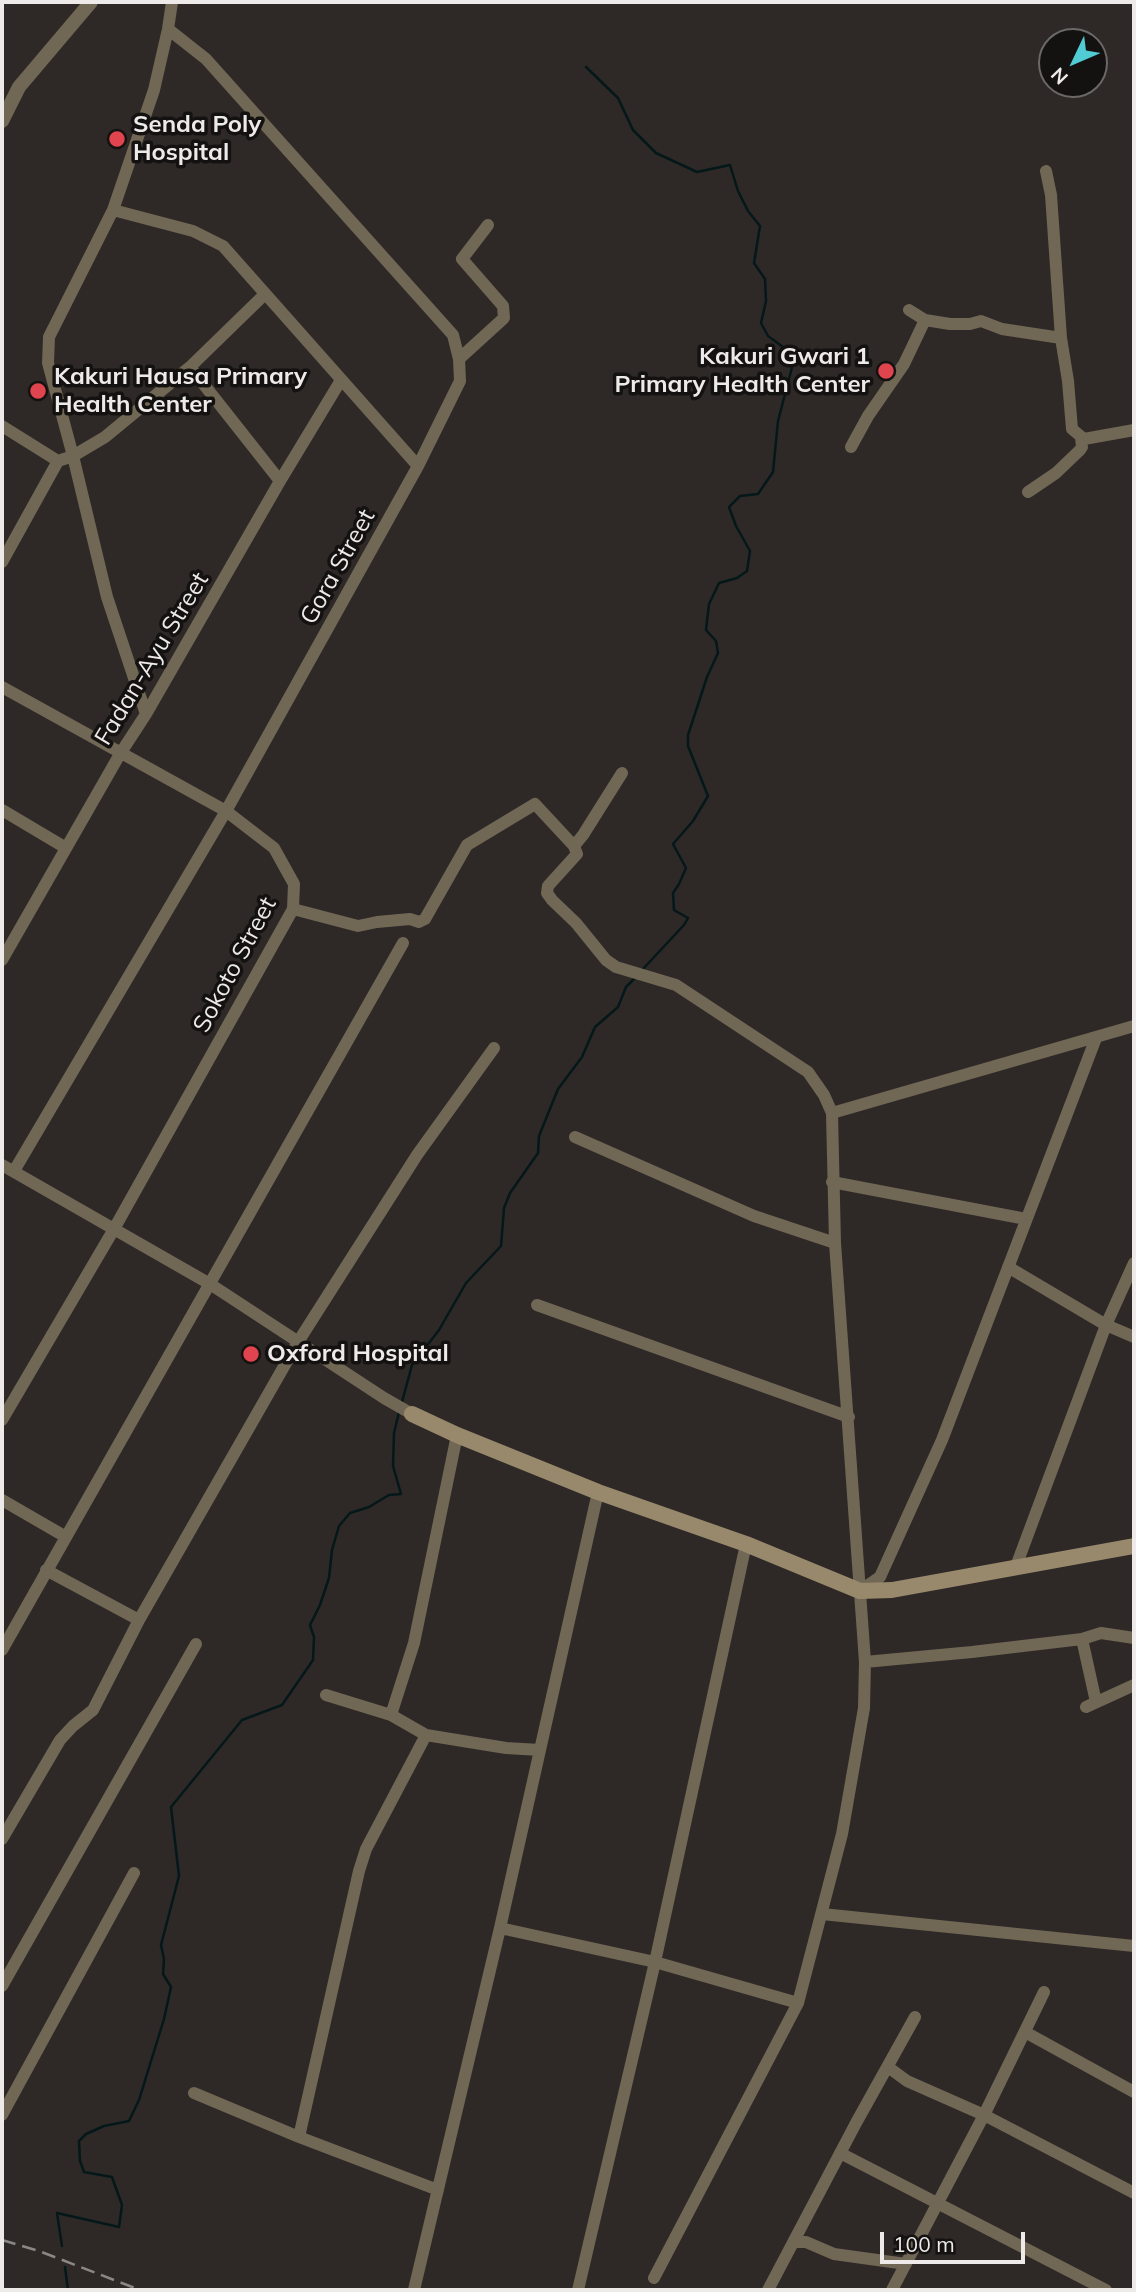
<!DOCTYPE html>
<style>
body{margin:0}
#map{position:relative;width:1136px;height:2292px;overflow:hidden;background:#2e2927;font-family:Mulish,sans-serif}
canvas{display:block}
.frame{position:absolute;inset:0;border:4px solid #edeae9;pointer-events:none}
.north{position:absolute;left:1038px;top:28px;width:70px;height:70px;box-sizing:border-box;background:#141211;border:2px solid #6b6867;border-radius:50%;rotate:226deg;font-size:19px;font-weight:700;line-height:28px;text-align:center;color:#edeae9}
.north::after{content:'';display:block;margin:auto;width:24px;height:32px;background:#51ccd4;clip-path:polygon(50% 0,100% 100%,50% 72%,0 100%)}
.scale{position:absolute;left:880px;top:2232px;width:145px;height:32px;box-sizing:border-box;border:4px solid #edeae9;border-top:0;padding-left:9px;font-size:21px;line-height:24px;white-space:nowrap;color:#edeae9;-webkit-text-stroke:5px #141211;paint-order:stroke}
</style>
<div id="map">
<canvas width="1136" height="2292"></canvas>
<div class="frame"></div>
<div class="north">N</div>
<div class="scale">100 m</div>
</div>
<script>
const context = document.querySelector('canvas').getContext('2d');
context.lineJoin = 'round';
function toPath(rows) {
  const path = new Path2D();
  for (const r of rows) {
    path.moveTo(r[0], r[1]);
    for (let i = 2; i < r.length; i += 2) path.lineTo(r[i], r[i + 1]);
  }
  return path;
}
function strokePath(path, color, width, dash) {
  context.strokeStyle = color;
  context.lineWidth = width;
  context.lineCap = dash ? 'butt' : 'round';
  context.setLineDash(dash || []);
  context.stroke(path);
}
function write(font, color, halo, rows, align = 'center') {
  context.font = font + ' Mulish,sans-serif';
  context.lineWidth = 7;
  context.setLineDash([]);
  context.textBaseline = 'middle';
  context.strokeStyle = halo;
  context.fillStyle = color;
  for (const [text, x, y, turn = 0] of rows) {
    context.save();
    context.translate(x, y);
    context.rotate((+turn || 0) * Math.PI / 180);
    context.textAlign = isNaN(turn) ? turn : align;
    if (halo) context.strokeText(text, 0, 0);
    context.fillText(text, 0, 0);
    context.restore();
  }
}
strokePath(toPath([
 [586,67,618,98,633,130,656,153,697,172,730,165,738,191,748,211,760,226,754,263,765,279,766,301,761,323,768,336,795,356,778,421,773,472,758,494,740,496,729,507,736,526,750,551,747,571,737,578,719,583,709,604,706,630,716,641,718,653,707,677,688,735,688,746,708,796,693,821,673,844,686,868,679,884,673,893,674,910,688,918,684,925,642,970],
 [402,1402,412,1365,439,1330,466,1283,501,1246,504,1208,510,1193,538,1153,539,1136,558,1089,582,1057,595,1027,618,1007,626,987,635,978],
 [62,2246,57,2213,119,2227,122,2205,112,2177,84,2172,80,2161,79,2141,86,2134,104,2126,129,2121,139,2100,164,2019,171,1987,163,1974,164,1959,161,1945,179,1876,171,1807,242,1720,282,1705,313,1660,314,1637,310,1625,320,1605,329,1578,332,1550,339,1526,350,1513,369,1507,389,1495,401,1494,393,1466,394,1433,399,1412],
 [65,2267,68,2290]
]), '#051819', 2.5);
strokePath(toPath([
 [1046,171,1051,195,1061,338,1068,381,1072,429,1084,439,1134,430],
 [113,210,193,231,223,246,418,466],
 [909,310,925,320,950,324,970,324,981,321,1002,329,1061,338],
 [459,359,504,318,503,306,462,259,488,225],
 [190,367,280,481],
 [2,426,58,461],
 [851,447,868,416,904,364,925,320],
 [1028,492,1056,473,1080,450,1082,447,1081,437],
 [2,562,58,461,73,456,105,437,190,367,264,295],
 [2,687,226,811,274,848,294,884,293,909,114,1229,2,1420],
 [146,714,107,597,73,456,48,363,49,337,113,210,154,90,168,29,172,2],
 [622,773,583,835,574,846,577,854,548,886,547,893,552,900,576,923,606,960,616,967,676,985,808,1072,824,1095,832,1113,835,1243,865,1662,864,1708,842,1834,798,2003,654,2278],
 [2,810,66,848],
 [293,909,358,926,377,922,410,919,419,922,425,919,467,845,535,804,574,846],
 [2,960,120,754,146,714,280,481,341,380],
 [832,1113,1134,1026],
 [575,1137,754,1216,835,1243],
 [2,1165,210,1284,384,1398,412,1414],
 [14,1171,226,811,418,466,460,381,459,359,453,335,206,59,168,29],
 [832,1182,1026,1219],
 [1008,1267,1106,1325,1134,1337],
 [537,1305,849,1417],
 [2,1500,66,1537],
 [1015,1569,1106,1325,1134,1263],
 [46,1570,139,1620],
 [860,1591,880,1577,942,1440,1096,1038],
 [1082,1639,1096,1702],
 [2,1650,403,943],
 [865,1662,972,1652,1082,1639,1101,1633,1134,1638],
 [326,1695,391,1715,426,1735,506,1748,540,1750],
 [1086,1707,1134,1685],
 [391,1715,414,1643,457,1435],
 [2,1839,60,1740,73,1726,93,1710,139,1620,298,1342,417,1155,494,1048],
 [822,1914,1134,1946],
 [500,1928,655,1962,798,2003],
 [2,1986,196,1644],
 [1025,2032,1134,2092],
 [888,2067,907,2081,984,2115,1134,2193],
 [194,2093,299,2137,438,2190],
 [2,2115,134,1873],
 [299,2137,359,1871,366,1849,426,1735],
 [840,2153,1106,2290],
 [794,2242,806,2242,834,2254,906,2264],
 [414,2290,500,1928,598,1492],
 [578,2290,655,1962,746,1544],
 [768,2290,856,2123,915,2017],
 [892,2290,984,2115,1044,1992]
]), '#716755', 12);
strokePath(toPath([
 [2,121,19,87,91,2]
]), '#716755', 14);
strokePath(toPath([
 [412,1414,457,1435,598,1492,746,1544,860,1591,892,1590,1134,1546]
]), '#99896c', 16);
strokePath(toPath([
 [2,2240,39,2251,140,2290]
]), '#8b8785', 2.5, [14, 7]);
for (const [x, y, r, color] of [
 [117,139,9,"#e0444e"],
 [886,371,9,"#e0444e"],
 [38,391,9,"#e0444e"],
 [251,1354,9,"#e0444e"]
]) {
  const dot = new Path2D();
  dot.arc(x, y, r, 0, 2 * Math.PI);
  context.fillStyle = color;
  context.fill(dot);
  strokePath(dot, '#141211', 2.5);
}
write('bold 24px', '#edeae9', '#141211', [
 ["Senda Poly",133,125],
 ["Hospital",133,153],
 ["Kakuri Gwari 1",870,357,"right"],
 ["Primary Health Center",870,385,"right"],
 ["Kakuri Hausa Primary",54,377],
 ["Health Center",54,405],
 ["Oxford Hospital",267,1354]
], 'left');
write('24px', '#edeae9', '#141211', [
 ["Gora Street",338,567,-61],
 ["Fadan-Ayu Street",152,659,-59],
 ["Sokoto Street",235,965,-62]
]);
</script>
